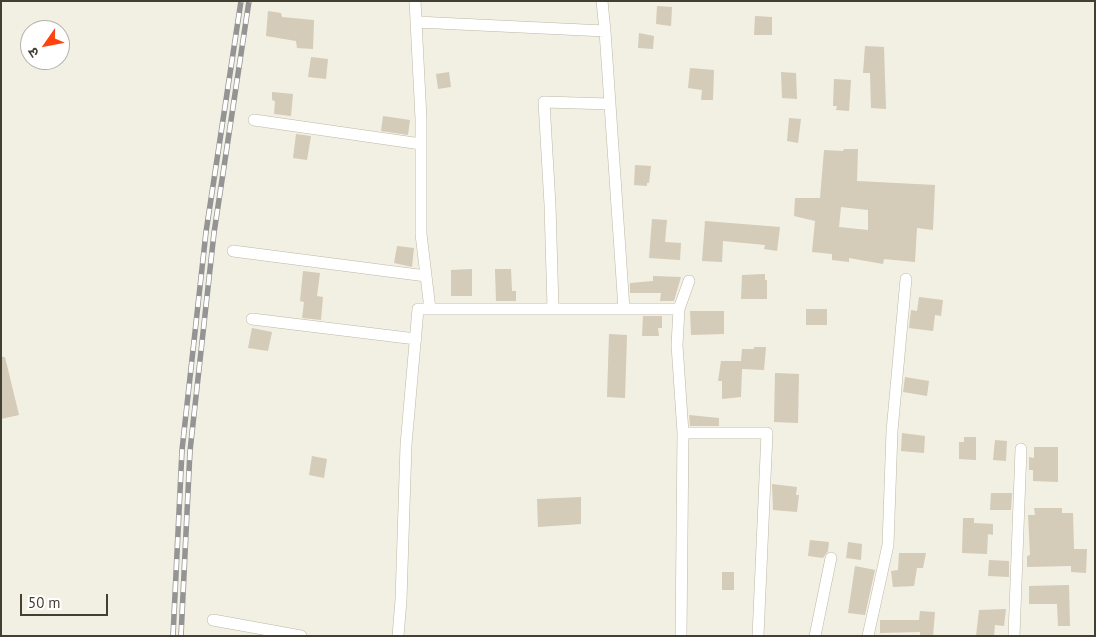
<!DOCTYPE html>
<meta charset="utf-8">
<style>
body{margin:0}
#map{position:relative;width:1096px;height:637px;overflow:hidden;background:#f2efe3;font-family:"PT Sans","Noto Sans Devanagari",sans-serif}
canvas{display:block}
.frame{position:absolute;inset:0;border:2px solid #443f33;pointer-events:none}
.north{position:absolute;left:20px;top:20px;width:50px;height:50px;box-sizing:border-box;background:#fff;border:1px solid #b4b2ad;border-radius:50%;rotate:237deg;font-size:14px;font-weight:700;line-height:20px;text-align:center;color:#443f33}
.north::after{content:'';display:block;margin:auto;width:18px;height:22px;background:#ff430e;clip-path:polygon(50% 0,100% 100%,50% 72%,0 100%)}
.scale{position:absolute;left:20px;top:594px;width:88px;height:22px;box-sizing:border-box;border:2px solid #443f33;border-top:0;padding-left:6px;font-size:15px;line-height:18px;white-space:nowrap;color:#443f33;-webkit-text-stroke:4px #fff;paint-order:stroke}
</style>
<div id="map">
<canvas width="1096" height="637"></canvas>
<div class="frame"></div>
<div class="north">उ</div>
<div class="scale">50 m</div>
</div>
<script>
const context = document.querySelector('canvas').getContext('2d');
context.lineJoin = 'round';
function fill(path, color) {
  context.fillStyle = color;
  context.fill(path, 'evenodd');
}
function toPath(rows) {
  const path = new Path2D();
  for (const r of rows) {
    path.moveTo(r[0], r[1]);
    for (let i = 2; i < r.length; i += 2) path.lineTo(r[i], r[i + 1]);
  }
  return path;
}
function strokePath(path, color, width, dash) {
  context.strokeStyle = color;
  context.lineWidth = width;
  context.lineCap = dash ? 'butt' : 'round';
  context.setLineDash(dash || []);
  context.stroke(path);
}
fill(toPath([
 [657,6,672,7,671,26,656,24],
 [268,11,281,13,282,17,314,20,313,49,297,48,296,41,266,36],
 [755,16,772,17,772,35,754,35],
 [639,33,654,36,653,49,638,48],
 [865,46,884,47,886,109,871,108,870,73,863,73],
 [311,57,328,59,326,79,308,77],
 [690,68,714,70,713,100,701,100,702,90,688,88],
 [449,72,451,87,438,89,436,74],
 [781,72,796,73,797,99,782,98],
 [834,79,851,80,849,111,836,110,837,106,833,106],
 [272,92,293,94,291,116,274,114,275,101,272,100],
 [383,116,410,120,408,135,381,131],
 [789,118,801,119,798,143,787,141],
 [296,134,311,136,307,160,293,158],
 [844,149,858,149,857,181,935,185,933,230,917,228,915,262,884,259,883,264,849,258,849,262,832,260,832,254,812,252,815,221,794,216,795,198,820,198,824,150,843,151],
 [841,207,868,210,868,230,839,227],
 [635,165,651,166,649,183,647,183,647,186,634,185],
 [652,219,667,220,665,242,681,243,680,260,649,258],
 [705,221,780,227,777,251,764,249,765,245,723,241,722,262,702,261],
 [397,246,414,248,412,267,394,263],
 [472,269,472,296,451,296,451,270],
 [495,269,511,269,512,291,516,291,516,301,496,301],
 [303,271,320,273,317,296,323,297,321,320,302,318,304,302,300,301],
 [765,274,765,280,767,280,767,299,741,299,742,275],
 [653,276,681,277,674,301,660,301,661,293,630,293,630,283,653,281],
 [919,297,943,300,941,316,935,315,933,331,909,328,911,310,917,311],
 [806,309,827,309,827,325,806,325],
 [690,311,724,311,724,334,691,335],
 [643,316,662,316,662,328,658,328,659,336,642,336],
 [252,328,272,332,268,351,248,348],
 [609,334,627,335,625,398,607,397],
 [754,347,766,347,764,370,742,369,741,397,722,399,722,381,718,381,721,361,741,361,742,349,754,349],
 [1,357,5,357,19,415,1,419],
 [775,373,799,374,798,423,774,422],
 [905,377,929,381,927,396,903,392],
 [689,415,719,418,719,426,690,426],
 [902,433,925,436,924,453,901,451],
 [964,437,976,437,976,460,959,459,959,442,964,442],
 [995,440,1007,441,1006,461,993,460],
 [1034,447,1058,447,1058,482,1033,481,1033,470,1029,470,1029,457,1034,458],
 [312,456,327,459,324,478,309,475],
 [772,484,797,487,796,495,799,495,797,512,773,510],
 [991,493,1012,493,1011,510,990,510],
 [581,497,581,524,538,527,537,499],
 [1034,508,1062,508,1062,513,1073,513,1074,549,1087,549,1086,573,1071,572,1071,566,1027,567,1027,556,1030,555,1028,515,1035,515],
 [963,518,974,518,974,523,993,524,993,535,988,534,987,554,962,553],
 [810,540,829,542,828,551,823,558,808,556],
 [848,542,862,544,861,560,846,558],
 [899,553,926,553,923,568,917,568,914,586,893,587,891,571,898,570],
 [989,560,1009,561,1009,577,988,576],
 [855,566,875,570,865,615,848,613],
 [722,572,734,572,734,590,722,590],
 [1069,585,1070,626,1058,626,1057,604,1029,604,1029,586],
 [1006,609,1004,626,995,625,994,636,976,636,979,610],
 [920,611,935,612,933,636,920,636,920,632,880,633,880,620,919,620]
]), '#d4cbb8');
const minor = toPath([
 [602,1,605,31],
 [416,22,605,31,624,309],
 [254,120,421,144],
 [233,251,426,276],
 [553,308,550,205,544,102,610,104],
 [430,309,679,309,689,281],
 [679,309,677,345,683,433,767,433,758,636],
 [252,319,416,339],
 [213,620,301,636],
 [398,636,401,600,406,445,418,309,430,309,421,234,421,119,415,1],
 [681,636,683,433],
 [815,636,831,558],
 [868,636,888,545,892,431,906,279],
 [1014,636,1021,449]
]);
strokePath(minor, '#beb7a6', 12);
strokePath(minor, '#fff', 11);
const rail = toPath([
 [173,636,182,450,206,232,241,1],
 [181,636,190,451,214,233,249,1]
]);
strokePath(rail, '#949494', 5.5);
strokePath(rail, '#fff', 4, [11]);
</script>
